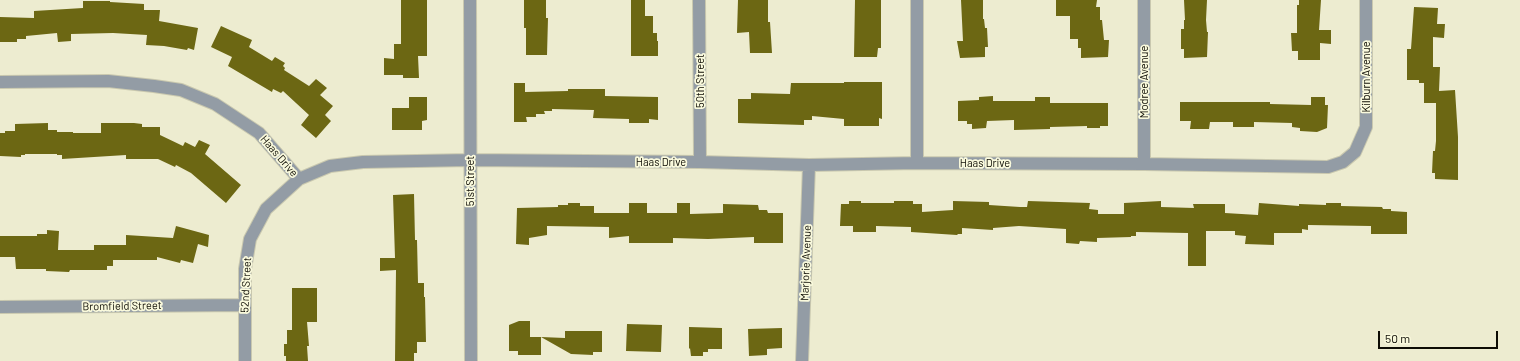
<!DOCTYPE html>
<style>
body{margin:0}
#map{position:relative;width:1520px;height:361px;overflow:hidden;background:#edecd0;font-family:Barlow,sans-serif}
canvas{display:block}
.scale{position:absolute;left:1378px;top:331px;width:120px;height:18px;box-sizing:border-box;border:2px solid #0d0c04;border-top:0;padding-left:5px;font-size:12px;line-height:14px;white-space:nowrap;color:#0d0c04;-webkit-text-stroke:3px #fafadd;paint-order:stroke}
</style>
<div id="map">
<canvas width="1520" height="361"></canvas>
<div class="scale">50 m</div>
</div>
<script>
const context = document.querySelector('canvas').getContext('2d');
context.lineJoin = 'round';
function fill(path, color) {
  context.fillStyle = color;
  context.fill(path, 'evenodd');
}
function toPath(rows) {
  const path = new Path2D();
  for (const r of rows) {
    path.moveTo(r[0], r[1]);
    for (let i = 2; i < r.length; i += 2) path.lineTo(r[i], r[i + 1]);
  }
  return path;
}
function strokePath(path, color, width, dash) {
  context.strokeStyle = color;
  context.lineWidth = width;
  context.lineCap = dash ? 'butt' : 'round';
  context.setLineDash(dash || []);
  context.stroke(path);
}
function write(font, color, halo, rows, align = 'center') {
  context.font = font + ' Barlow,sans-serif';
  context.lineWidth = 3.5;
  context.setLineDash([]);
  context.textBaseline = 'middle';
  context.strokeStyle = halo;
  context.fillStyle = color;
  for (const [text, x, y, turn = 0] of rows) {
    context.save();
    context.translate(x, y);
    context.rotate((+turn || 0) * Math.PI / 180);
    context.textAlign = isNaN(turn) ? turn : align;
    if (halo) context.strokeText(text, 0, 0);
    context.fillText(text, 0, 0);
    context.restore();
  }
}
fill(toPath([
 [401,0,427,0,427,56,418,56,419,78,403,78,403,75,384,75,384,58,394,59,394,44,401,44],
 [524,0,546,0,546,18,548,18,547,55,526,55,526,28,524,28],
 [631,0,645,0,645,16,653,16,653,33,657,33,657,41,658,41,658,56,631,56],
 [738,0,768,0,768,22,770,22,772,53,750,53,749,32,737,33],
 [855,0,881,0,881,48,878,48,877,57,854,57],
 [961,0,983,0,983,19,984,19,985,28,987,28,988,47,985,47,985,57,960,58,957,41,963,41],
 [1056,0,1097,0,1096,7,1100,7,1100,20,1102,20,1104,40,1109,40,1108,57,1081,58,1081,48,1078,48,1078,39,1070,39,1070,16,1056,16],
 [1184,0,1207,0,1206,20,1207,32,1208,32,1207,57,1184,58,1184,49,1181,49,1181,29,1184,29,1184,20,1185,20],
 [1299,0,1321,0,1319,30,1331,30,1331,44,1320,43,1320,60,1298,60,1298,51,1292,51,1291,33,1297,33,1297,5,1299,5],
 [83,1,110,1,110,2,144,4,144,10,160,10,159,21,198,28,194,50,188,48,187,50,164,46,146,45,147,35,113,33,71,34,71,41,58,42,57,33,26,36,26,39,17,39,17,42,0,42,0,17,34,18,34,11,83,8],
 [1414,7,1438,8,1437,24,1445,24,1444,38,1433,37,1433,67,1440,67,1439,91,1455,90,1458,137,1458,180,1435,179,1435,173,1432,173,1433,151,1435,151,1436,141,1436,103,1424,103,1424,83,1419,83,1419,80,1407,80,1407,49,1411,49],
 [221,26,252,40,249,47,272,61,275,57,285,63,283,66,285,68,284,70,309,86,316,79,327,88,320,95,333,106,325,115,331,121,316,138,301,125,309,115,283,91,281,93,273,89,272,92,228,66,232,57,211,47],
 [844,82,882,82,882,119,879,118,879,126,844,126,844,119,812,116,812,120,804,120,804,125,738,123,738,99,751,99,751,93,790,94,791,83,844,83],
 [514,83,525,83,525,92,568,91,568,89,605,89,605,96,658,97,658,120,649,119,649,123,629,123,629,119,593,118,594,110,552,109,552,111,544,111,545,114,536,114,536,117,526,117,527,122,514,122],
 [993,96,993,101,1035,101,1035,97,1050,97,1050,103,1108,103,1108,126,1100,126,1100,128,1087,128,1087,126,1050,127,1050,129,1014,130,1014,120,987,121,986,128,972,129,972,124,967,124,967,121,958,121,958,101,979,100,979,97],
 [409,97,427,97,427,120,422,121,422,130,392,130,392,108,409,108],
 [1311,97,1325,97,1325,105,1328,105,1327,128,1317,132,1300,131,1300,128,1292,127,1292,123,1254,122,1254,127,1233,127,1233,122,1210,122,1209,129,1190,129,1191,121,1180,121,1180,102,1270,102,1270,104,1311,105],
 [48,123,48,130,57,130,57,132,73,132,73,133,101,133,101,123,134,123,142,124,142,127,160,127,160,135,183,146,185,142,195,147,199,140,210,145,205,154,241,185,226,203,191,173,176,165,175,167,158,159,126,159,126,155,62,159,62,155,57,155,57,154,25,154,25,155,21,155,21,157,0,156,0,133,5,133,5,131,15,131,15,124],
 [414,194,415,240,417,240,418,283,424,283,424,297,425,297,426,342,417,342,417,353,414,353,414,361,395,361,396,270,380,271,380,258,395,258,393,195],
 [849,201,861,201,861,203,894,203,894,201,913,201,913,204,922,204,922,212,953,210,953,201,989,202,989,205,1020,207,1027,207,1028,201,1090,203,1089,209,1098,210,1098,214,1124,214,1124,203,1161,201,1161,207,1194,208,1193,204,1225,204,1225,213,1258,215,1259,203,1299,206,1299,204,1326,205,1326,203,1341,203,1341,206,1382,207,1383,209,1391,209,1391,211,1407,212,1407,234,1371,234,1371,226,1308,225,1308,230,1302,229,1302,233,1274,233,1274,245,1245,244,1246,236,1235,235,1235,231,1206,231,1206,266,1188,266,1188,233,1136,232,1136,236,1131,236,1131,237,1097,238,1097,242,1080,241,1079,244,1066,243,1066,229,1019,226,993,228,993,230,962,228,962,234,958,234,957,235,911,232,911,227,876,226,876,232,853,232,853,226,840,226,841,204,849,204],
 [568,203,580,203,580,206,594,206,594,213,629,213,629,203,647,203,647,213,677,213,677,203,690,203,690,214,723,213,723,204,758,205,759,210,767,210,768,213,783,213,783,243,754,243,754,237,708,239,673,238,673,243,629,243,629,236,609,238,609,227,547,226,547,235,529,238,529,245,516,244,517,208,558,207,558,205,568,205],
 [176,226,209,235,208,247,198,244,193,263,181,260,180,263,157,257,157,260,113,260,113,266,107,266,107,270,70,270,69,272,46,271,46,269,16,269,15,257,0,257,0,236,37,236,37,234,47,234,47,230,59,231,58,250,94,250,94,245,126,245,126,235,173,238],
 [292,288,317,288,317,322,307,322,309,346,307,346,308,361,286,361,286,356,284,356,284,344,287,344,287,330,292,330],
 [519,321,530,321,530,337,541,337,541,355,518,355,518,351,509,351,509,325],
 [627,324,662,325,661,352,626,351],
 [689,327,722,328,722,349,708,349,708,352,703,352,703,356,691,356,690,348,689,349],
 [782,328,782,348,767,349,767,355,749,356,748,329],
 [565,331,602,331,602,352,593,352,593,355,571,354,541,337,565,338]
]), '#6c6713');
const minor = toPath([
 [470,0,471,361],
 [699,0,700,162],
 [1144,0,1144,164],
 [0,82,108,81,154,86,181,90,215,104,259,133,299,179],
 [917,163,917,0],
 [0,307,245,305],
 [245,361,245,269,250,239,266,209,299,179,330,166,363,162,470,160,700,162,809,165,917,163,1144,164,1328,167,1343,162,1355,152,1366,127,1366,0],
 [802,361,809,165]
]);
strokePath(minor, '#c9c8af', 14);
strokePath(minor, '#939ca5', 12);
write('11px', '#0d0c04', '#fafadd', [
 ["Kilburn Avenue",1366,77,-90],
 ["50th Street",700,81,-90],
 ["Modree Avenue",1144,82,-90],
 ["Haas Drive",279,156,49],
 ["Haas Drive",661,162],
 ["Haas Drive",985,163],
 ["51st Street",470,181,-90],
 ["Marjorie Avenue",806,263,-88],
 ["52nd Street",246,285,-87],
 ["Bromfield Street",122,306,-1]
]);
</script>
